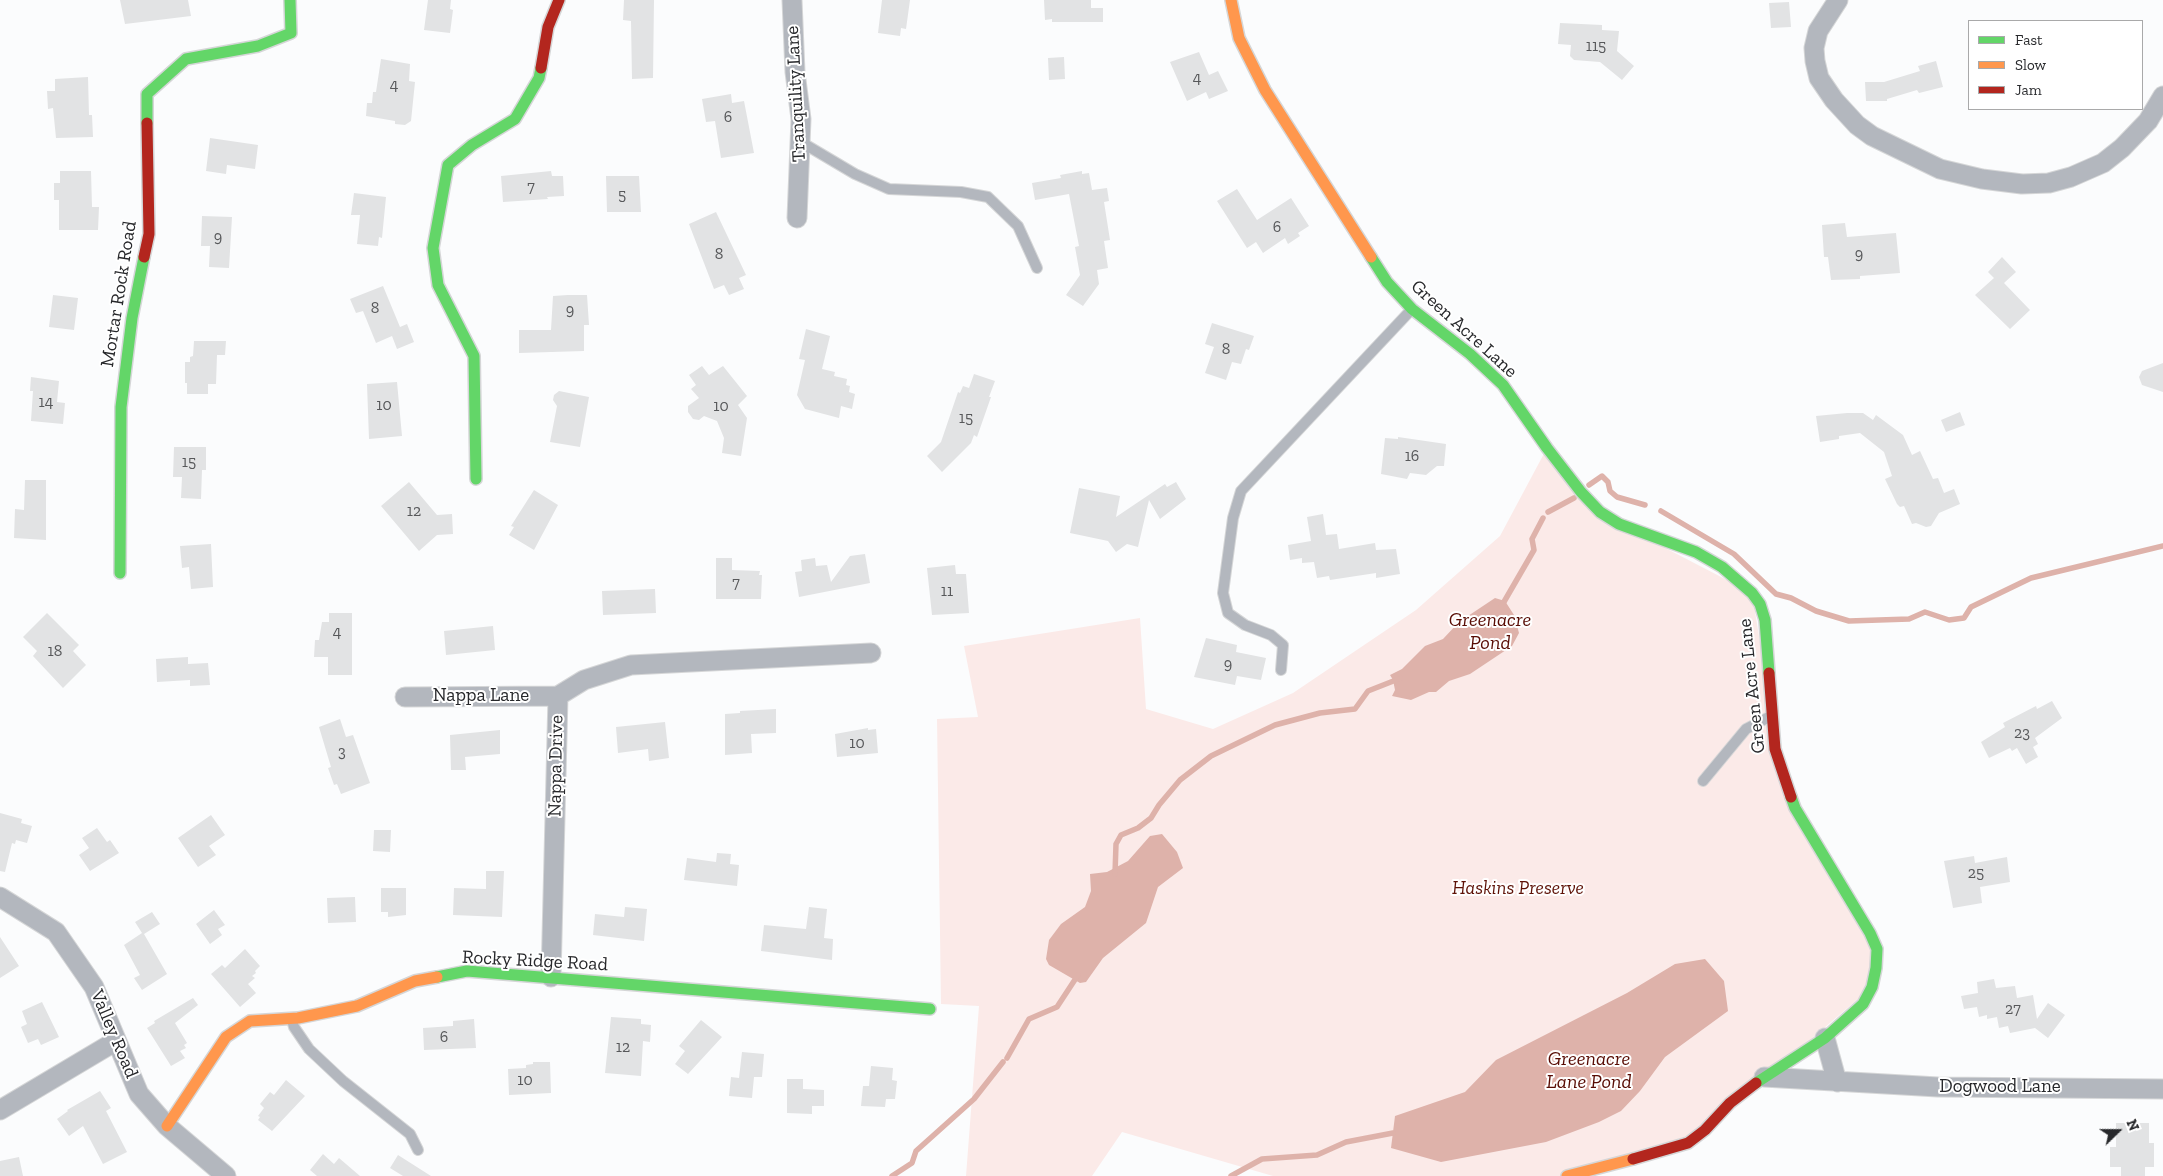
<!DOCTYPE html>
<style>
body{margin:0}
#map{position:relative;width:2163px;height:1176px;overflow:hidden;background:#fbfcfd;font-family:"Zilla Slab",serif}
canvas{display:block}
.legend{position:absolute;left:1968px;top:20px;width:175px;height:90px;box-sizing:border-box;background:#fff;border:1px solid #a9a9aa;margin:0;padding:6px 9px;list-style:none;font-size:15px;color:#27282b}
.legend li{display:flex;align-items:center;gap:10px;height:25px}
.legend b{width:25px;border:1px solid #a9a9aa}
.north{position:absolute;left:2093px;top:1106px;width:50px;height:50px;-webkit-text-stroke:4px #fff;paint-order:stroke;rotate:68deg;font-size:14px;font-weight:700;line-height:20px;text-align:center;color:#27282b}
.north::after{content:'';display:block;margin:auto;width:18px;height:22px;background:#27282b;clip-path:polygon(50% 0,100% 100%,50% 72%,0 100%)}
</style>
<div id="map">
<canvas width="2163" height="1176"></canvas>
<ul class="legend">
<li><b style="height:6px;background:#63d668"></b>Fast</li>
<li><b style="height:6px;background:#ff974d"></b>Slow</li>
<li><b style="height:6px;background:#b3261e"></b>Jam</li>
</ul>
<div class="north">N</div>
</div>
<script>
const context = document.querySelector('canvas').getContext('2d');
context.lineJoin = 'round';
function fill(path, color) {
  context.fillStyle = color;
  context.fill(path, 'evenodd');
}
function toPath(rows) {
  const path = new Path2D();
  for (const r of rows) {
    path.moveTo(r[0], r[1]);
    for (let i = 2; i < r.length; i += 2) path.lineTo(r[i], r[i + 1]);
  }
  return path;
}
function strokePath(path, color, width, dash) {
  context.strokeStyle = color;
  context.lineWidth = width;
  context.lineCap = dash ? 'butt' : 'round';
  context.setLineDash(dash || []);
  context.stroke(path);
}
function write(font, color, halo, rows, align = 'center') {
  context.font = font + ' "Zilla Slab",serif';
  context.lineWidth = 4;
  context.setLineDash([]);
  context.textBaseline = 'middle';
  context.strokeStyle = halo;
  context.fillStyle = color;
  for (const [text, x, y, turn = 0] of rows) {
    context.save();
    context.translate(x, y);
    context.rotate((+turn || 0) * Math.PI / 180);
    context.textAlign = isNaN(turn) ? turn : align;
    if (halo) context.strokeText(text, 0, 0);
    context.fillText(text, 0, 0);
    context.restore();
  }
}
fill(toPath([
 [1547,448,1619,524,1752,593,1781,772,1870,933,1872,987,1705,1130,1567,1176,1273,1176,1122,1132,1092,1176,966,1176,979,1006,941,1004,937,719,978,717,964,646,1140,618,1146,709,1213,729,1293,693,1416,610,1500,536]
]), '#fbeae8');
fill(toPath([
 [1495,598,1505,601,1514,615,1519,633,1512,646,1470,674,1449,681,1436,692,1429,692,1411,700,1392,696,1395,690,1393,680,1390,675,1402,669,1425,646,1443,639,1459,622],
 [1162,834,1177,852,1183,868,1158,887,1146,923,1103,958,1086,982,1080,983,1049,965,1046,959,1049,940,1061,924,1085,907,1091,891,1090,874,1107,872,1128,861,1150,836],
 [1705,959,1724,981,1728,1011,1665,1057,1640,1091,1621,1111,1599,1122,1546,1142,1441,1162,1391,1148,1395,1116,1465,1092,1496,1060,1627,993,1675,964]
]), '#deb2aa');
strokePath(toPath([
 [1589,485,1602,476,1608,482,1610,491,1617,497,1645,505],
 [1661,511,1734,554,1776,594,1791,598,1816,611,1849,621,1909,619,1925,612,1949,620,1964,618,1971,607,2031,578,2163,546],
 [1548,512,1574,498],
 [1501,607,1534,550,1532,539,1543,518],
 [1115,874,1116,844,1121,835,1138,828,1151,818,1159,805,1180,780,1211,756,1275,725,1320,713,1355,709,1368,691,1401,678],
 [1007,1058,1029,1019,1057,1007,1078,975],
 [892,1176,912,1163,916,1151,974,1099,1003,1062],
 [1231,1176,1262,1159,1317,1155,1346,1142,1393,1133]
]), '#deb2aa', 5.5);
fill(toPath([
 [120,0,188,0,191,16,125,24],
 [428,0,451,0,450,9,453,10,450,33,424,30],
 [624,0,654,0,653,78,632,79,631,21,623,20],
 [882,0,910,0,906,29,901,28,900,36,878,33],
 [1044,0,1091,0,1091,8,1103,8,1103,22,1052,22,1052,19,1045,20],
 [1789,2,1791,27,1771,28,1769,3],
 [1560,23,1602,25,1602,30,1619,31,1617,51,1634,66,1622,80,1600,62,1574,60,1570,56,1571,45,1558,44],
 [1199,52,1209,75,1218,71,1228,91,1209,99,1206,92,1187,101,1170,62],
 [1064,57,1065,79,1049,80,1048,58],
 [381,59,410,64,409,81,415,82,411,121,405,125,395,124,395,121,366,116,367,103,372,103,373,92,376,92],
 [1936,61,1943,87,1919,93,1917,90,1887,99,1887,101,1866,101,1865,82,1884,82,1920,71,1918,66],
 [88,77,89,115,92,115,93,137,56,138,53,108,48,109,47,91,55,91,55,79],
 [731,94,732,103,744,101,754,153,721,158,715,121,706,122,702,99],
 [210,138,258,145,255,169,227,165,226,174,206,171],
 [60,171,91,171,92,207,99,207,98,230,59,230,59,200,54,200,54,183,60,183],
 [551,171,552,176,563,176,564,196,547,197,548,199,503,202,501,176],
 [1082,171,1082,174,1089,173,1092,190,1107,188,1109,201,1104,202,1110,240,1104,241,1108,268,1097,270,1099,284,1083,306,1066,295,1080,275,1075,247,1079,246,1069,194,1035,200,1032,183,1061,178,1060,175],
 [606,176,639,176,641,212,607,212],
 [1237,189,1257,220,1291,198,1309,226,1298,233,1300,236,1288,244,1285,238,1263,253,1256,242,1247,248,1217,201],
 [354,193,386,197,382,238,379,237,378,246,357,244,360,215,351,215],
 [716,212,746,275,739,278,744,289,729,295,724,285,714,289,689,224],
 [202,216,232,217,229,268,209,267,210,246,201,246],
 [1845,223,1847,237,1896,233,1900,273,1860,276,1860,279,1831,280,1828,257,1824,257,1822,225],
 [2002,257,2016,272,2004,283,2030,310,2010,329,1975,295,1994,278,1988,272],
 [383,286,400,327,407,324,414,342,397,349,392,336,376,343,363,311,356,313,350,299],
 [53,295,78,298,74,330,49,327],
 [568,295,587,295,589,325,584,325,584,351,519,353,519,330,551,330,553,296],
 [1212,323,1254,336,1249,350,1246,349,1241,364,1232,362,1226,380,1205,373,1214,347,1205,344],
 [806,329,830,336,822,369,835,372,834,376,847,379,846,385,850,386,849,392,855,394,852,409,841,406,839,418,805,409,797,395,805,360,799,359],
 [194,341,226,341,225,355,217,355,216,384,208,384,208,394,187,394,187,383,185,383,185,362,190,362,190,357,193,356],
 [2163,363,2163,392,2142,385,2139,377,2142,371],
 [702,366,709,375,723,366,747,396,738,405,747,418,741,456,722,453,724,438,717,421,704,416,699,420,693,419,688,412,688,406,699,398,691,389,696,385,689,375],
 [974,374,995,381,989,397,991,397,977,437,974,435,971,443,942,472,927,456,941,442,958,392,960,393,963,386,969,388],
 [31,377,59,381,57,402,65,403,63,424,31,421,33,391,30,391],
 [397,382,402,436,369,439,367,384],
 [559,391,589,397,580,447,550,442,557,406,553,400,554,395],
 [1960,412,1965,425,1946,432,1941,420],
 [1847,413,1863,413,1873,420,1876,415,1903,435,1912,455,1920,451,1933,479,1938,478,1944,493,1954,489,1960,504,1939,513,1931,526,1926,527,1916,523,1912,524,1904,506,1900,507,1897,504,1885,479,1892,476,1884,452,1860,433,1839,436,1839,439,1820,442,1816,416],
 [1398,437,1446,444,1444,466,1437,466,1426,475,1410,473,1407,479,1381,474,1385,438,1398,439],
 [174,447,206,447,206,470,202,470,201,499,181,498,182,477,173,477],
 [25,480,46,480,46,540,14,538,15,509,24,510],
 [409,482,437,515,452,514,453,534,437,535,419,551,381,506],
 [1176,482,1186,499,1160,519,1149,500,1138,547,1127,544,1116,552,1108,541,1070,533,1079,488,1120,496,1116,517,1165,484,1167,487],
 [534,490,558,505,534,550,509,535,514,527,511,526],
 [1323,514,1326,535,1337,534,1339,549,1375,543,1376,550,1396,549,1400,574,1376,578,1376,573,1330,580,1329,576,1317,578,1314,562,1302,563,1302,558,1290,560,1288,545,1311,541,1307,517],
 [211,544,213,587,191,589,189,567,182,568,180,546],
 [865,554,870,583,799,597,795,572,802,571,801,560,815,558,816,566,827,565,831,582,850,556],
 [716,558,732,558,732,570,760,571,759,575,762,575,761,599,716,599],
 [955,565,956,574,966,574,969,613,932,615,927,568],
 [655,589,656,613,603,615,602,591],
 [47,613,79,645,73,651,86,665,63,688,33,656,37,651,23,637],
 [329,613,352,613,352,675,328,675,328,657,314,657,315,640,319,640,322,622,329,622],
 [493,626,495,650,446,655,444,631],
 [1206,638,1237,645,1236,652,1266,658,1261,680,1237,676,1235,685,1194,677],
 [188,657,188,664,208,663,210,685,190,686,190,680,157,682,156,659],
 [2052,701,2062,718,2035,738,2038,744,2033,747,2038,757,2026,764,2017,748,2012,751,2010,748,1989,758,1981,742,2005,727,2003,723,2036,706,2037,709],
 [776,709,776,733,751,734,752,753,725,755,725,714,740,713,740,711],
 [340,719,346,737,353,735,370,783,341,794,337,784,334,785,328,768,331,767,319,727],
 [665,722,669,758,649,761,648,749,618,753,616,727],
 [868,728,868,730,876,729,878,753,837,757,835,734],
 [500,730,500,754,465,757,466,770,451,770,450,735],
 [0,813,22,819,21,823,32,826,27,843,16,840,15,844,12,843,5,872,0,871],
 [211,815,225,835,209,846,216,855,198,867,178,838],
 [97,828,107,842,110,840,119,853,90,871,79,855,89,848,82,838],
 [374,830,391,830,390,852,373,851],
 [717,853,731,854,730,864,739,865,737,886,684,880,687,858,716,862],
 [1974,856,1975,863,2007,857,2010,882,1980,887,1982,903,1953,908,1944,861],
 [486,871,504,871,502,917,453,915,454,888,486,889],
 [381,888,406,888,406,915,388,917,388,912,381,912],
 [355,897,356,922,328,923,327,898],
 [625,907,647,909,644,941,593,935,595,914,624,917],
 [809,907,827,909,824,938,833,939,832,960,761,951,764,925,806,929],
 [214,910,225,925,218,929,222,935,210,944,196,924],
 [152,912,160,924,144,934,167,974,142,990,134,978,140,975,124,945,142,933,135,922],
 [0,937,19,966,0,978],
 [245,949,260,966,255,971,256,973,252,976,255,978,248,984,256,993,240,1007,211,974,222,965,225,968],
 [1994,979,1996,988,2015,986,2017,998,2033,995,2037,1019,2048,1003,2065,1015,2048,1038,2035,1028,2010,1033,2008,1026,1999,1028,1997,1017,1987,1019,1987,1015,1979,1017,1977,1007,1964,1009,1961,996,1978,993,1977,982],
 [193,998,198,1005,175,1023,187,1043,184,1045,186,1048,180,1051,185,1058,171,1066,147,1028,155,1023,154,1021],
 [42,1002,59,1037,41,1045,38,1039,28,1043,21,1027,27,1024,22,1011],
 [611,1017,641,1019,641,1024,651,1025,650,1042,643,1041,641,1076,605,1073],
 [474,1019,476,1048,424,1050,423,1028,453,1026,453,1021],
 [701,1020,722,1037,688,1074,675,1064,685,1051,679,1046],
 [742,1052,764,1054,762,1077,754,1077,752,1098,729,1096,731,1077,739,1078],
 [533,1062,550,1062,551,1093,509,1095,508,1069,526,1068,526,1065,533,1064],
 [871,1066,893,1068,892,1080,897,1081,895,1099,886,1099,885,1107,861,1106,863,1086,869,1086],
 [787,1079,803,1079,803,1089,824,1090,824,1106,812,1106,812,1114,787,1113],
 [286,1080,305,1096,272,1131,258,1120,260,1117,258,1116,264,1108,260,1104,270,1092,274,1095],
 [100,1091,111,1108,106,1111,127,1152,103,1164,83,1126,69,1136,57,1119,68,1111,67,1110],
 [2116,1123,2149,1123,2149,1143,2154,1143,2154,1167,2145,1167,2145,1176,2121,1176,2121,1167,2110,1167,2110,1147,2116,1147],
 [323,1154,334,1164,339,1158,360,1176,317,1176,310,1170],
 [398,1155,431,1176,403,1176,390,1168],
 [19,1157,23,1176,0,1176,0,1161]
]), '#e2e3e4');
const lane = toPath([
 [801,142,855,174,889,189,961,192,988,197,1018,226,1037,268],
 [1281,670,1283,645,1271,635,1245,625,1228,613,1223,593,1233,518,1241,491,1411,310],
 [1703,781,1746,729,1771,716],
 [292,1020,294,1027,309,1049,343,1081,410,1134,418,1150]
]);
const street = toPath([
 [792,0,795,72,801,119,797,218],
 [1838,0,1818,31,1814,48,1815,61,1819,78,1834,100,1857,125,1872,136,1940,169,1982,179,2022,184,2049,183,2071,177,2103,163,2122,148,2148,121,2163,96],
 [558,696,584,680,631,665,871,653],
 [405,697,558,696],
 [0,897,56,932,94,987,139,1094,167,1126,226,1176],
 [551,977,558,696],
 [1825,1038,1837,1082],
 [1764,1077,1938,1087,2163,1089],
 [0,1110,116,1041]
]);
const fast = toPath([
 [147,123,147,94,186,59,258,46,291,33,290,0],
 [1371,257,1387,282,1412,309,1470,354,1503,385,1547,448,1581,492,1600,512,1619,524,1696,552,1722,567,1752,593,1760,604,1765,620,1769,673],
 [476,479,474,356,438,285,433,248,448,165,472,145,515,119,539,78,541,68],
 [120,573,121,407,132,318,144,257],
 [437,977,467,971,930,1009],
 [1756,1083,1825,1038,1863,1004,1872,987,1876,968,1877,949,1870,933,1795,808,1791,797]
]);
const slow = toPath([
 [1231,0,1239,38,1265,90,1371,257],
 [167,1126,226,1037,250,1021,298,1018,357,1006,415,981,437,977],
 [1567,1176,1633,1159]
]);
const jam = toPath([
 [541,68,548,27,559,0],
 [144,257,149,234,147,123],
 [1769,673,1775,749,1791,797],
 [1633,1159,1688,1143,1705,1130,1730,1103,1756,1083]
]);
strokePath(lane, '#d5d6d7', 12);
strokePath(street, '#d5d6d7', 21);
strokePath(fast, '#d5d6d7', 14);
strokePath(slow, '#d5d6d7', 14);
strokePath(jam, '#d5d6d7', 14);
strokePath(lane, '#b3b7be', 10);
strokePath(street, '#b3b7be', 19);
strokePath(fast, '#63d668', 11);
strokePath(slow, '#ff974d', 11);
strokePath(jam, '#b3261e', 11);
write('16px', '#57585a', null, [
 ["115",1596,46],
 ["4",1197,78],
 ["4",394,85],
 ["6",728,117],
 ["7",531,187],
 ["5",622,195],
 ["6",1277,227],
 ["9",218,237],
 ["8",719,254],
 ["9",1859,254],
 ["8",375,308],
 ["9",570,310],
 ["8",1226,349],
 ["14",46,402],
 ["10",384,405],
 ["10",721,406],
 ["15",966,418],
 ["16",1412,456],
 ["15",189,462],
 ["12",414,511],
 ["7",736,583],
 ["11",947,591],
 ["4",337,632],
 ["18",55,651],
 ["9",1228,664],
 ["23",2022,733],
 ["10",857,743],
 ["3",342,752],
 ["25",1976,873],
 ["27",2013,1009],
 ["6",444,1037],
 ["12",623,1047],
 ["10",525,1080]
]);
write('19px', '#27282b', '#fff', [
 ["Tranquility Lane",796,94,-93],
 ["Mortar Rock Road",119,294,-81],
 ["Green Acre Lane",1464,329,42],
 ["Green Acre Lane",1752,686,-96],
 ["Nappa Lane",481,696],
 ["Nappa Drive",556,766,-89],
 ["Rocky Ridge Road",535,961,3],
 ["Valley Road",114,1034,67],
 ["Dogwood Lane",2000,1087]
]);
write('italic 19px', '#5e1207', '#fff', [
 ["Haskins Preserve",1518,889]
]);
write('italic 20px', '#580b03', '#fff', [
 ["Greenacre",1490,620],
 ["Pond",1490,643],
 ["Greenacre",1589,1059],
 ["Lane Pond",1589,1082]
]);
</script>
